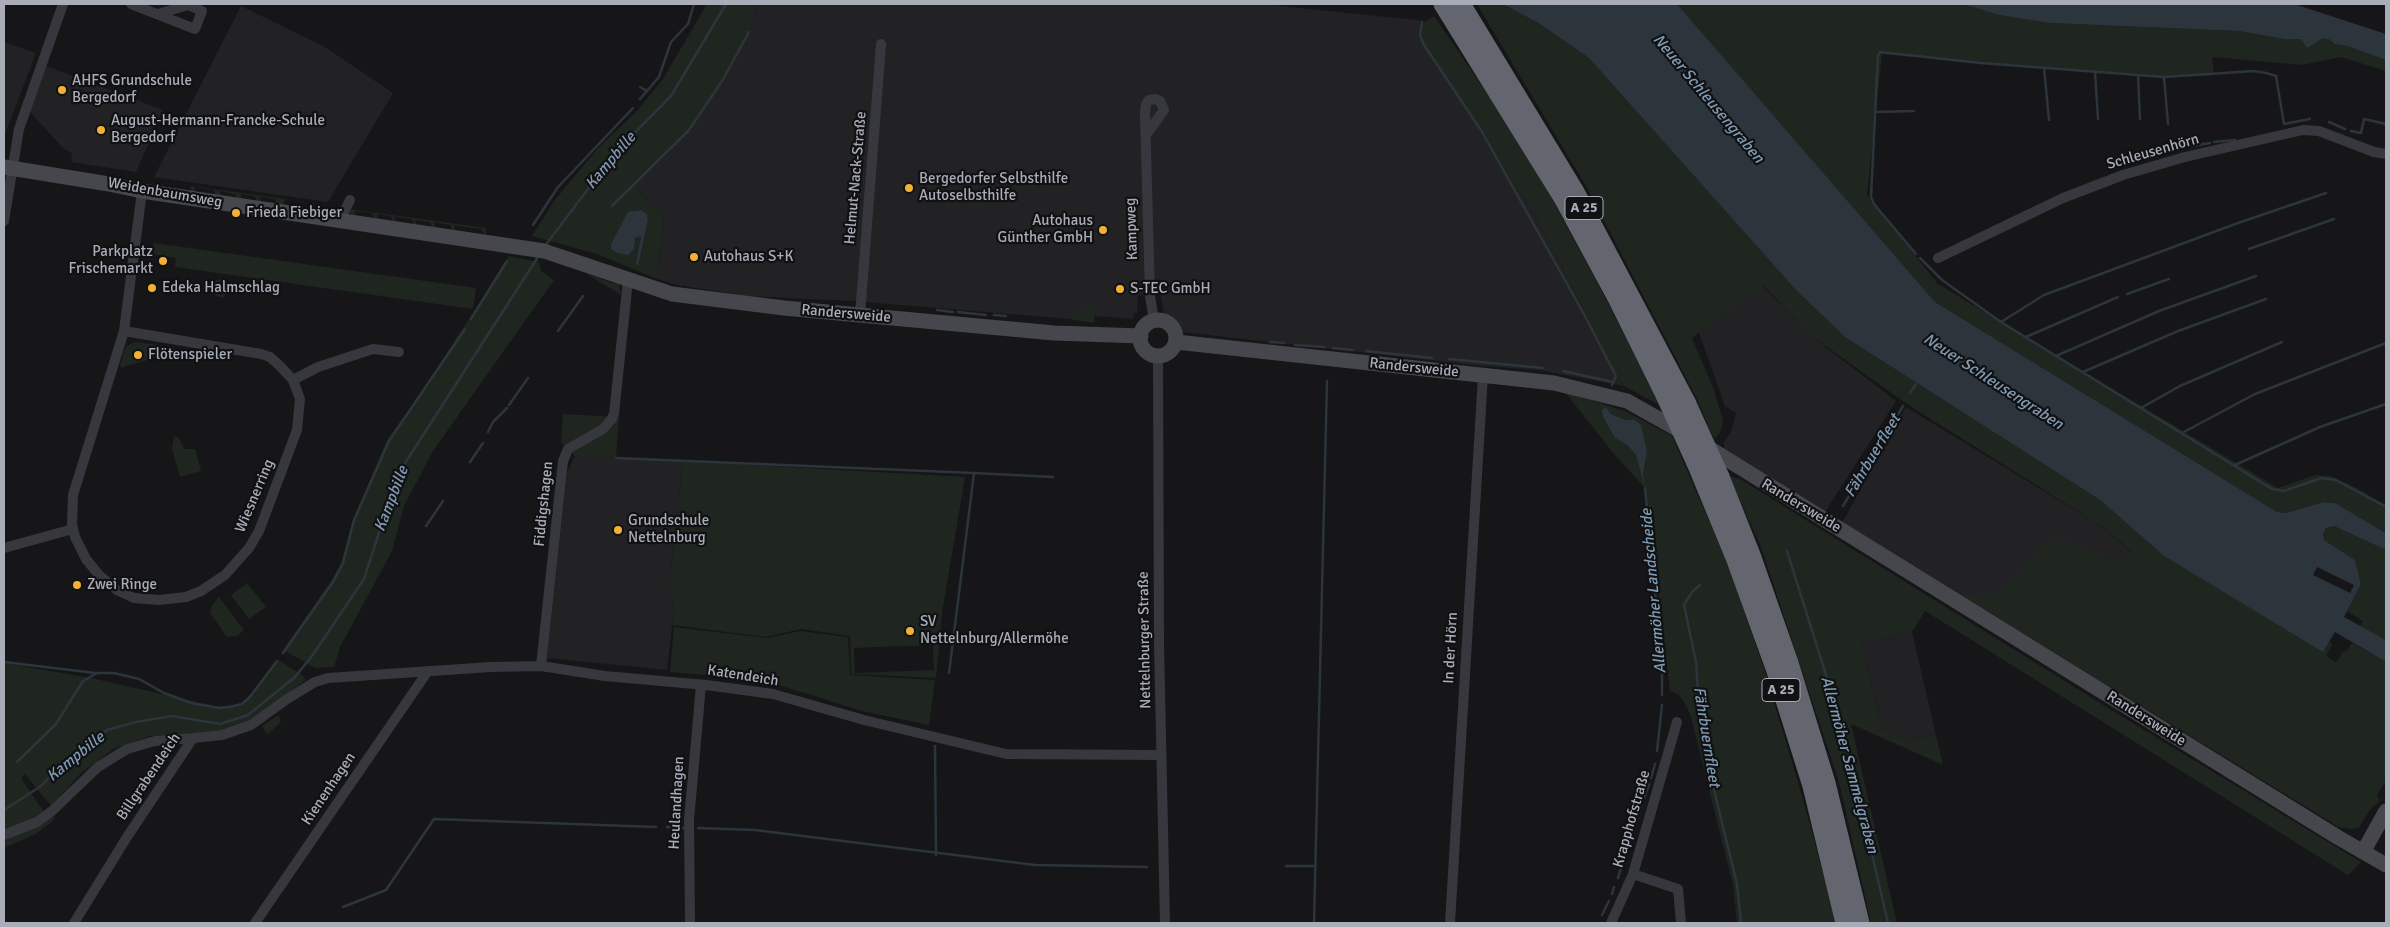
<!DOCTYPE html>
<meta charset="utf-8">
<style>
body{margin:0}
#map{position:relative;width:2390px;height:927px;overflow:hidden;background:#161618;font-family:Signika,sans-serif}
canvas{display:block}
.frame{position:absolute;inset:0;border:5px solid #a8adb8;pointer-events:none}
</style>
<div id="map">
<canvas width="2390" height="927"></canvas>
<div class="frame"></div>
</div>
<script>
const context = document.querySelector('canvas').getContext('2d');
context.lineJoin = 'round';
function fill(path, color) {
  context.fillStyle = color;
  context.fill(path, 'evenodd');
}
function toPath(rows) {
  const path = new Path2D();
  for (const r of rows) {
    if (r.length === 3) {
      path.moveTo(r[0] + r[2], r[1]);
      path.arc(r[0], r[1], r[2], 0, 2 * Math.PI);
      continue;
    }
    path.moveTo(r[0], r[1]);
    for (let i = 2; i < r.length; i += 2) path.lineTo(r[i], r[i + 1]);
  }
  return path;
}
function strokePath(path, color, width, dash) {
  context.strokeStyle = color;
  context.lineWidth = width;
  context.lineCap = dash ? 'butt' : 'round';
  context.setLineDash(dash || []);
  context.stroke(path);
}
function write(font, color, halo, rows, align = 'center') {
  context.font = font + ' Signika,sans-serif';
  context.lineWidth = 4.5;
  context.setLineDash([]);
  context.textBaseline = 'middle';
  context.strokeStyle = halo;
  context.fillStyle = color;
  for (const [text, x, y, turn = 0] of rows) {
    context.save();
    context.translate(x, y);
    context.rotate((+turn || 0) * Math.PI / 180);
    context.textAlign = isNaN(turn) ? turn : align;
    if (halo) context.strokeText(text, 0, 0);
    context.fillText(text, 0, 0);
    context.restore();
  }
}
fill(toPath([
 [759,4,1261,4,1426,21,1421,25,1424,45,1534,214,1560,262,1613,369,1624,386,1539,370,1482,366,1182,332,1164,314,1160,291,1138,296,1137,313,1134,313,1133,319,1095,316,1094,323,1070,319,852,301,748,296,677,285,657,279,664,218,634,185,689,130,722,81,749,32],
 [241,6,325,47,393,93,328,202,154,177],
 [4,42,36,53,4,137],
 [46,66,163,110,136,172,71,162,72,153,64,149,30,112],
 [1763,286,1810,335,1896,401,1825,512,1724,449,1724,442,1731,432,1736,413,1725,406,1699,333],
 [1906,407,2103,527,2386,780,2377,795,2380,801,2371,808,2359,827,2353,829,2339,827,1842,523],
 [575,456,683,461,669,587,674,609,667,670,547,658,567,473],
 [1912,632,1936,735,1909,741,1881,728,1862,644]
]), '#222225');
fill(toPath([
 [707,4,759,4,749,32,722,81,689,130,634,185,664,218,657,279,597,254,532,236,554,201,599,147,637,111,663,79],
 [641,210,647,214,648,220,638,265,637,257,641,236,636,236,634,240,611,249,611,244,627,216,631,212],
 [1477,4,1503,4,1540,24,1589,58,1795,289,1845,337,2100,500,2164,556,2324,651,2329,642,2333,644,2326,656,2336,662,2344,651,2346,652,2352,643,2386,662,2386,780,2377,795,2380,801,2371,808,2359,827,2353,829,2339,827,1960,594,1996,595,2013,579,2042,544,2050,541,2061,540,2081,545,2103,555,2118,566,2131,551,2103,527,1910,406,1810,335,1764,286,1692,338,1714,390,1723,421,1720,433,1714,439,1696,397,1586,186],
 [1677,4,1963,4,1999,15,2049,23,2239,31,2284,39,2323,38,2331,40,2334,44,2347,46,2386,60,2386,71,2341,57,2302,65,2212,57,2214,75,2167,77,1982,64,1882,54,1867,195,1938,284,2278,488,2315,475,2330,476,2353,486,2386,505,2386,533,2335,503,2324,502,2286,513,2277,512,1935,302],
 [1434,16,1502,115,1554,203,1608,303,1659,405,1624,386,1613,369,1560,262,1534,214,1424,45,1420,35,1421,25],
 [190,186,286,199,281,208,278,208,275,199,260,197,262,204,258,204,255,196,241,194,242,202,238,201,235,194,220,191,221,198,216,198,214,190,194,187,196,195,192,195],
 [349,209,486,228,486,236,481,229,454,225,456,232,453,232,450,225,434,222,436,229,433,229,430,222,415,220,417,227,414,226,412,219,395,217,396,224,393,223,391,216,377,214,378,221,375,220,372,213,355,211,357,219,352,218],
 [154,243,476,288,473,309,175,267,176,258,151,254],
 [509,256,539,262,541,271,554,280,433,451,404,506,392,551,340,647,334,667,315,668,283,650,331,581,341,563,353,520,387,440,428,383],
 [584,272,612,283,619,283,621,295],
 [221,279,227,281,224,298,216,296,212,291,214,281],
 [1083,306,1095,308,1094,323,1070,319],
 [135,342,174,347,171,352,121,368,120,365,126,346],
 [1565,392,1625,411,1672,436,1728,564,1765,672,1800,789,1837,923,1737,923,1733,885,1692,721,1687,707,1679,695,1670,691,1645,488,1614,454],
 [1606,407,1611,414,1626,420,1637,421,1647,452,1643,474,1644,484,1636,455,1627,445,1615,438,1603,417],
 [563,414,619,417,616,458,575,456,561,442],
 [174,436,179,438,184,449,195,449,201,471,180,477,172,449],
 [683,461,965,477,942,613,936,678,851,674,850,636,801,629,766,637,672,625,674,609,669,587],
 [933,645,934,670,855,673,854,648],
 [1729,476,1740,479,2108,708,2361,862,2348,875,1925,611,1912,632,1862,644,1881,728,1909,741,1936,735,1943,765,1851,724,1897,923,1871,923,1839,782,1761,547],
 [2334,526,2386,550,2386,640,2360,626,2363,621,2347,611,2361,584,2355,560,2324,540,2323,534,2326,528],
 [247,583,266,607,249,619,231,595],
 [219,597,244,630,237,636,227,637,210,613,212,605],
 [674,627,767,638,800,631,848,637,850,675,935,680,929,725,862,711,782,686,742,678,670,672],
 [277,659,302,675,306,680,247,722,220,731,150,736,115,748,81,773,51,806,25,774,21,778,44,812,28,822,4,832,4,663,91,678,219,707,241,703,256,689],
 [278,715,281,722,267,735,262,726],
 [52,811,54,820,36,834,4,848,4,835]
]), '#1e261f');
fill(toPath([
 [1503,4,1677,4,1935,302,2277,512,2286,513,2324,502,2335,503,2386,533,2386,550,2334,526,2326,528,2323,534,2324,540,2355,560,2361,584,2344,617,2386,640,2386,662,2335,632,2323,652,2164,556,2100,500,1845,337,1795,289,1589,58,1540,24],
 [1963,4,2294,4,2386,34,2386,60,2347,46,2334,44,2331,40,2323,38,2307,48,2301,39,2284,39,2239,31,2049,23,1999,15],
 [641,210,647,214,648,220,638,266,636,263,641,236,635,238,634,249,628,255,617,253,611,249,611,244,628,212],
 [1606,407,1611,414,1626,420,1635,420,1641,425,1647,452,1643,474,1645,488,1636,455,1627,445,1615,438,1603,417,1602,410]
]), '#2c353c');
fill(toPath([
 [2317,567,2354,585,2350,593,2313,575]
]), '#161618');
strokePath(toPath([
 [1422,22,1420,35,1424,45,1482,132,1585,316,1616,376,1612,385],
 [2044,68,2049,120],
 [2095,72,2098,119],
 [2138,75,2140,119],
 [2164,77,2168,124],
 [640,87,647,91],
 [640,99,659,77,671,42,688,24,694,4],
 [1875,112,1914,111],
 [2329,122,2345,129],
 [2351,131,2361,133,2364,119,2386,124],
 [2214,142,2235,140],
 [2174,149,2210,143],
 [612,206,689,130,722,81,749,32],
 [533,225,558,187,633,108],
 [545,246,615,153,671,96,726,4],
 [2249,249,2334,219],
 [1916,254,1874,204,1871,197,1878,55,1880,52,1981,63,2164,77,2254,71,2266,73,2276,76,2284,124,2310,119],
 [1920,258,1942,280,2001,322,2272,489,2284,491,2321,478,2336,480,2386,507],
 [2127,294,2169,279],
 [937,310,953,312],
 [958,312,986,315],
 [994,315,1006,316],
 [471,319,507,261],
 [2001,322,2044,295,2238,223,2326,193],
 [558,331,583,296],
 [2026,337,2118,297],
 [1270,342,1284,343],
 [1295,345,1325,347],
 [1333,348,1353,350],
 [1366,351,1432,358],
 [2056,356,2159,311,2256,276],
 [1449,359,1543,368],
 [1563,371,1613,382],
 [2083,372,2178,331,2266,299],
 [1910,393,1916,384],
 [509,405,528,378],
 [2141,408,2180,386,2282,342],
 [488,432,493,422,507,408],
 [2182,433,2255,394,2386,343],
 [616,458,974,473],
 [470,462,483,443],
 [2235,465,2320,427,2386,404],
 [1645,488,1662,664,1662,695],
 [1843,506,1903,406],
 [426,526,443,501],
 [1787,551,1843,729,1888,923],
 [1700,585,1692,592,1684,605,1696,662,1700,720,1706,757,1737,884,1741,923],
 [283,653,333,582,343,563,354,520,389,441,465,329],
 [4,662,95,673],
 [949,673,974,473,1053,477],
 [935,746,936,855],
 [1657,751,1662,705],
 [17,762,56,724,83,681,97,673,114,673,139,679,164,693,191,703,219,708,230,707,242,704,249,698,277,661],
 [1651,778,1655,764],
 [1644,798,1649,784],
 [4,810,41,786,61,765,107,730,136,722,172,716,220,724,248,715,295,677,312,656,364,579,398,474,538,257],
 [1638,815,1641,807],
 [667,827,684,828],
 [698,828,755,830,1035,865,1147,867],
 [1632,834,1636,822],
 [1627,850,1630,841],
 [1286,866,1314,866],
 [1618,878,1624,858],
 [1612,894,1614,887],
 [343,907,386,890,434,819,656,827],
 [1602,915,1609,901],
 [1314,923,1327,381]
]), '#2c353c', 2.5);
strokePath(toPath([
 [131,4,195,29,202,11,188,5,158,14],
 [1146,135,1164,110,1160,101,1156,99,1149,100,1146,104,1145,113,1150,296,1154,321],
 [340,220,350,200],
 [4,221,19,129,63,4],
 [1938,258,2063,198,2123,175,2185,157,2303,130,2319,131,2374,152,2386,154],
 [860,315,881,44],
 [124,331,261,354,270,357,280,366,293,380,300,399,297,430,259,531,249,548,225,575,201,591,186,597,159,600,134,598,117,590,99,575,86,559,75,537,72,524,73,495,124,331,142,191],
 [1158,356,1159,642,1165,923],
 [293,380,318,367,373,349,399,352],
 [4,548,73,529],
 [541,666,563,461,568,449,603,429,611,420,614,414,628,280],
 [4,835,37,822,52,811,98,767,127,749,155,741,193,738],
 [1633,874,1678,889,1681,923],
 [74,923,127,837,193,738,222,735,251,725,287,699,315,682,328,678,491,667,541,666,605,676,706,685,773,694,864,720,1006,754,1161,755],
 [255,923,428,671],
 [690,923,689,820,701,685],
 [1450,923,1483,375],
 [1611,923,1633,874,1677,722]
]), '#37383d', 10);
strokePath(toPath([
 [4,167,109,184,142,191,544,251,672,294,784,308,1054,333,1141,336],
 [1158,338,18],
 [1176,342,1554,383,1627,401,1684,433],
 [1704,445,2339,838,2386,865],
 [2363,852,2386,811]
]), '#45474d', 15);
strokePath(toPath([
 [1443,4,1563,198,1617,298,1665,395],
 [1461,4,1575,192,1686,402],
 [1696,463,1736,560,1775,668,1812,786,1845,923],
 [1720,477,1751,555,1789,663,1826,783,1860,923]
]), '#63666e', 19);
strokePath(toPath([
 [1665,395,1696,463],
 [1686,402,1720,477]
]), '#63666e', 19);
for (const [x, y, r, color] of [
 [62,90,5,"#f2b134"],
 [101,130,5,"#f2b134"],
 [909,188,5,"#f2b134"],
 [236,213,5,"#f2b134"],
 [1103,230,5,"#f2b134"],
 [694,257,5,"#f2b134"],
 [163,261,5,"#f2b134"],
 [152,288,5,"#f2b134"],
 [1120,289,5,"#f2b134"],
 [138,355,5,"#f2b134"],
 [618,530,5,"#f2b134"],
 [77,585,5,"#f2b134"],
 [910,631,5,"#f2b134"]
]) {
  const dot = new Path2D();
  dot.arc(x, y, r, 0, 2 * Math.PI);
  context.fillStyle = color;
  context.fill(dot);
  strokePath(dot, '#111113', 2);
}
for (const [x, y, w] of [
 [1584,208,38],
 [1781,690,38]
]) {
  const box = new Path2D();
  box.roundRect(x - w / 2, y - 11.5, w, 23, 4);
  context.fillStyle = '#111113';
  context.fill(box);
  strokePath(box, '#a8adb8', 1);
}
write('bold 14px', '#a8adb8', null, [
 ["A 25",1584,208],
 ["A 25",1781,690]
]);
write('15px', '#a8adb8', '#111113', [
 ["AHFS Grundschule",72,81],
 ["Bergedorf",72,98],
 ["August-Hermann-Francke-Schule",111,121],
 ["Bergedorf",111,138],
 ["Bergedorfer Selbsthilfe",919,179],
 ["Autoselbsthilfe",919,196],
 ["Frieda Fiebiger",246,213],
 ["Autohaus",1093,221,"right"],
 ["Günther GmbH",1093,238,"right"],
 ["Parkplatz",153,252,"right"],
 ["Frischemarkt",153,269,"right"],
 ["Autohaus S+K",704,257],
 ["Edeka Halmschlag",162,288],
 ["S-TEC GmbH",1130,289],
 ["Flötenspieler",148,355],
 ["Grundschule",628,521],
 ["Nettelnburg",628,538],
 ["Zwei Ringe",87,585],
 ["SV",920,622],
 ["Nettelnburg/Allermöhe",920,639]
], 'left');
write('15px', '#a8adb8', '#111113', [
 ["Schleusenhörn",2153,152,-16],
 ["Helmut-Nack-Straße",856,178,-85],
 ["Weidenbaumsweg",165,193,10],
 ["Kampweg",1132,229,-92],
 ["Randersweide",846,314,5],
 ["Randersweide",1414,368,6],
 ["Wiesnerring",255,496,-67],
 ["Fiddigshagen",544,504,-84],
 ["Randersweide",1801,506,31],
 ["Nettelnburger Straße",1145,640,-91],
 ["In der Hörn",1451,648,-87],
 ["Katendeich",743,676,9],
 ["Randersweide",2146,719,32],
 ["Billgrabendeich",149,777,-56],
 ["Kienenhagen",329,789,-56],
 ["Heulandhagen",677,803,-87],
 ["Krapphofstraße",1632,819,-74]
]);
write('italic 16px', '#7f9bb3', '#111113', [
 ["Neuer Schleusengraben",1708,99,50],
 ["Kampbille",611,161,-50],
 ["Neuer Schleusengraben",1993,382,33],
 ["Fährbuerfleet",1873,456,-59],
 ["Kampbille",392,499,-69],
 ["Allermöher Landscheide",1654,591,-95],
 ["Fährbuernfleet",1706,737,81],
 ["Kampbille",76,757,-39],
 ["Allermöher Sammelgraben",1849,765,75]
]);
</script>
